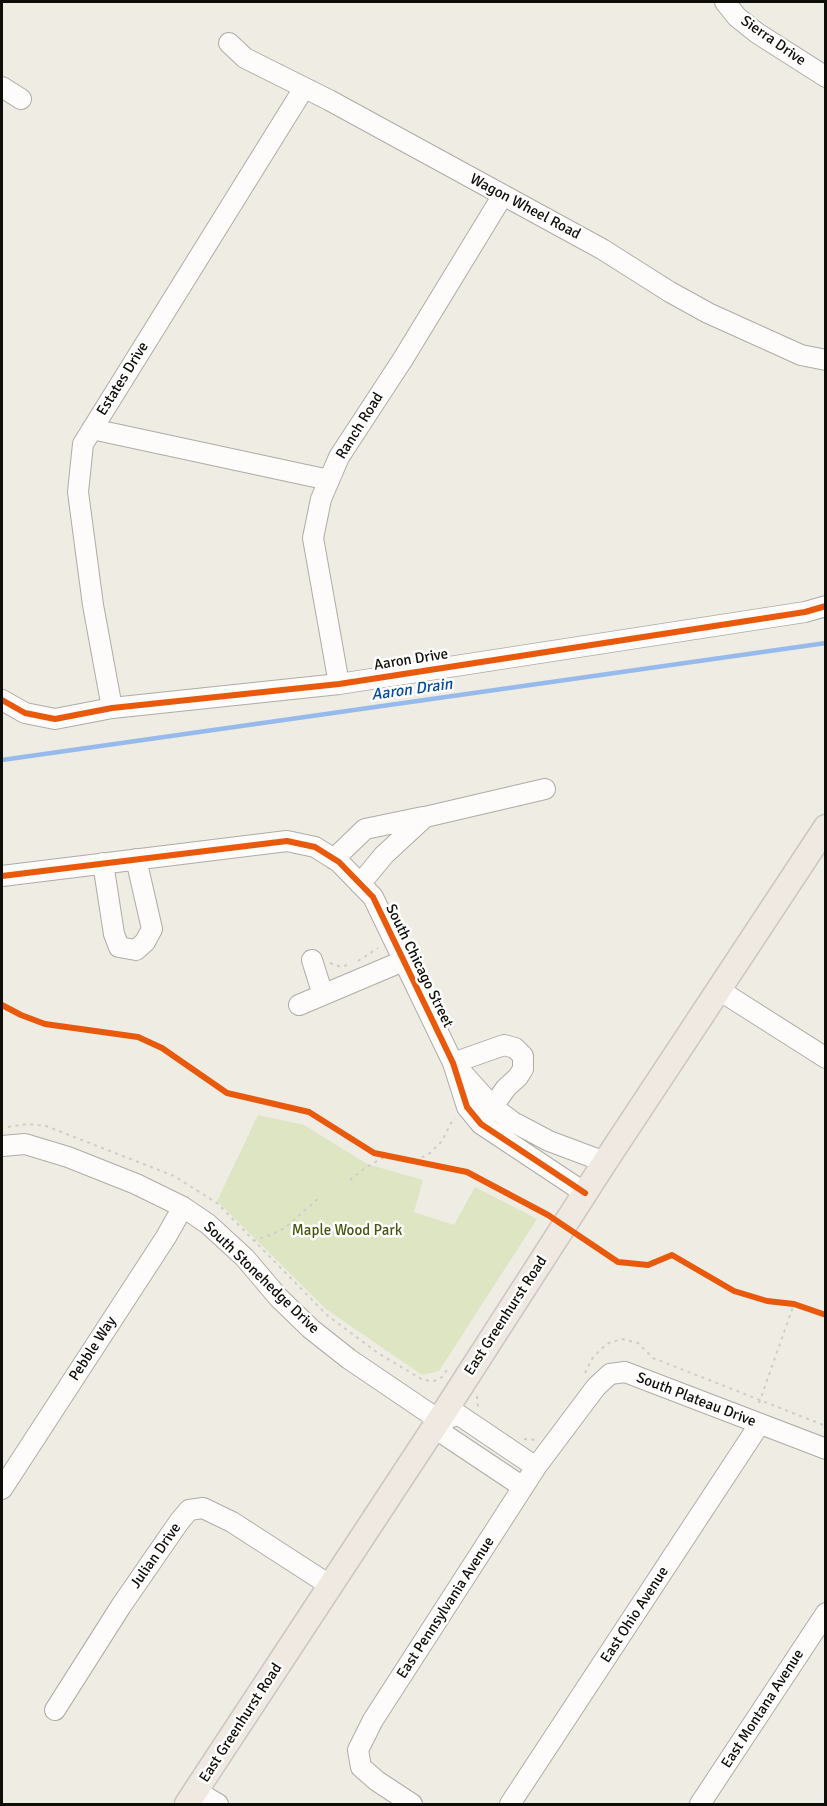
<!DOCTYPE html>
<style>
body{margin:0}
#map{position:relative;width:827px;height:1806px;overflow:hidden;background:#efece3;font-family:Signika,sans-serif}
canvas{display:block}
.frame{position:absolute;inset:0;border:3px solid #0f0d07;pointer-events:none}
</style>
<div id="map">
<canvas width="827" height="1806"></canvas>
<div class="frame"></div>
</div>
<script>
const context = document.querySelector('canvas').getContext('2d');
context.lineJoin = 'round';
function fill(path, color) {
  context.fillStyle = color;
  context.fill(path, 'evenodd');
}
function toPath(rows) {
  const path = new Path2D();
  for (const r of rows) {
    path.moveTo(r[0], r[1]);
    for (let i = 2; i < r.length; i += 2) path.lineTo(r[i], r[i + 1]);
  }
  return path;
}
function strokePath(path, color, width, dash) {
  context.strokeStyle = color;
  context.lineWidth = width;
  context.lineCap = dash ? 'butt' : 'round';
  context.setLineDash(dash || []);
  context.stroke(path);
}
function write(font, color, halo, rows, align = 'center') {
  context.font = font + ' Signika,sans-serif';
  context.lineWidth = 5;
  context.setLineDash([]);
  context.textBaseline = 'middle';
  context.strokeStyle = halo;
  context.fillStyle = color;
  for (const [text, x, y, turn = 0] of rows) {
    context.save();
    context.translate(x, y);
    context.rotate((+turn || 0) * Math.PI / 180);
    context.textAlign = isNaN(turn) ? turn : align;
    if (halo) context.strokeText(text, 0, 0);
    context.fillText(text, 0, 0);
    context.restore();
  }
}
fill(toPath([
 [258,1115,304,1125,367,1164,423,1180,414,1212,454,1225,475,1187,537,1219,439,1371,422,1375,326,1309,217,1201]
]), '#dee5c2');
strokePath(toPath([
 [2,760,826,643]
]), '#96baeb', 4.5);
const minor = toPath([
 [725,2,737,17,757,33,826,77],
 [229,43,245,58,329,100,602,249,670,292,708,313,801,355,826,360],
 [2,87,21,99],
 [92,429,329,480],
 [339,684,313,538,321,499,339,457,403,359,503,195],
 [2,700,25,713,55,719,112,708,339,684,805,612,826,606],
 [112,708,93,605,78,492,83,444,304,88],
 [334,859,365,829,423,817],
 [103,863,114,934,119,947,136,950,145,942,152,929,136,859],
 [2,876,287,841,315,847,339,862,373,897,453,1063,467,1107,481,1124,585,1193],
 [360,884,384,855,425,817,545,789],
 [312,960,323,995],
 [719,990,826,1058],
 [299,1005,403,961],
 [453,1063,504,1045,515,1048,523,1056,523,1069,518,1077,506,1088,486,1116],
 [458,1068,493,1107,513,1122,549,1141,605,1162],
 [2,1146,25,1144,68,1157,136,1184,183,1207,208,1224,245,1258,278,1297,311,1329,349,1359,439,1420,445,1435,523,1487],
 [439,1420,459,1415,536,1467],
 [2,1489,166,1237,183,1207],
 [55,1710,121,1606,179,1522,189,1510,203,1508,232,1522,331,1586],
 [196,1791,218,1804],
 [412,1804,377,1781,361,1767,358,1750,373,1720,536,1467,596,1387,610,1374,625,1372,826,1449],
 [510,1804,759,1425],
 [700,1804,826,1613]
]);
const major = toPath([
 [187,1804,447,1408,605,1162,826,827]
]);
strokePath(minor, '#aeaca5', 22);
strokePath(major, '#c9c7c3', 27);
strokePath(toPath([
 [358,961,378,948],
 [330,963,341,967,347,965],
 [8,1127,27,1124,46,1126,174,1176,217,1203,328,1316,378,1353,423,1380,434,1381,442,1377,447,1370],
 [415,1161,430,1153,442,1141,451,1123,456,1119],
 [350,1180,365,1168,388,1155],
 [253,1241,273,1234,286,1227,320,1197],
 [585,1373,592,1359,601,1349,609,1343,622,1339,638,1343,653,1358,826,1426],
 [477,1396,478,1408],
 [759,1403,794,1304],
 [524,1439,537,1440]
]), '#cecdca', 2, [3, 4.5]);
strokePath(minor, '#fdfcfb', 20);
strokePath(major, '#f0e9e1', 24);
strokePath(toPath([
 [2,700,25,713,55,719,112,708,339,684,805,612,826,606],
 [2,876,287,841,315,847,339,862,373,897,453,1063,467,1107,481,1124,585,1193],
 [2,1005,21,1015,45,1024,138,1037,162,1048,227,1093,309,1112,374,1153,467,1172,548,1215,618,1262,648,1265,672,1255,734,1291,767,1301,794,1304,826,1315]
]), '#e8590c', 6);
write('15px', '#0f0d07', '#fff', [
 ["Sierra Drive",773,41,35],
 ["Wagon Wheel Road",525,207,28],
 ["Estates Drive",123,379,-58],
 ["Ranch Road",360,426,-58],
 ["Aaron Drive",411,660,-9],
 ["South Chicago Street",419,966,64],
 ["South Stonehedge Drive",261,1278,44],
 ["East Greenhurst Road",506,1316,-57],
 ["Pebble Way",93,1349,-57],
 ["South Plateau Drive",696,1400,21],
 ["Julian Drive",156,1556,-55],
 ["East Pennsylvania Avenue",446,1608,-57],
 ["East Ohio Avenue",635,1615,-57],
 ["East Montana Avenue",763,1709,-57],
 ["East Greenhurst Road",241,1723,-57]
]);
write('15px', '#475510', '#fff', [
 ["Maple Wood Park",347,1231]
]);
write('italic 16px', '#034aa0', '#fff', [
 ["Aaron Drain",412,690,-8]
]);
</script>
